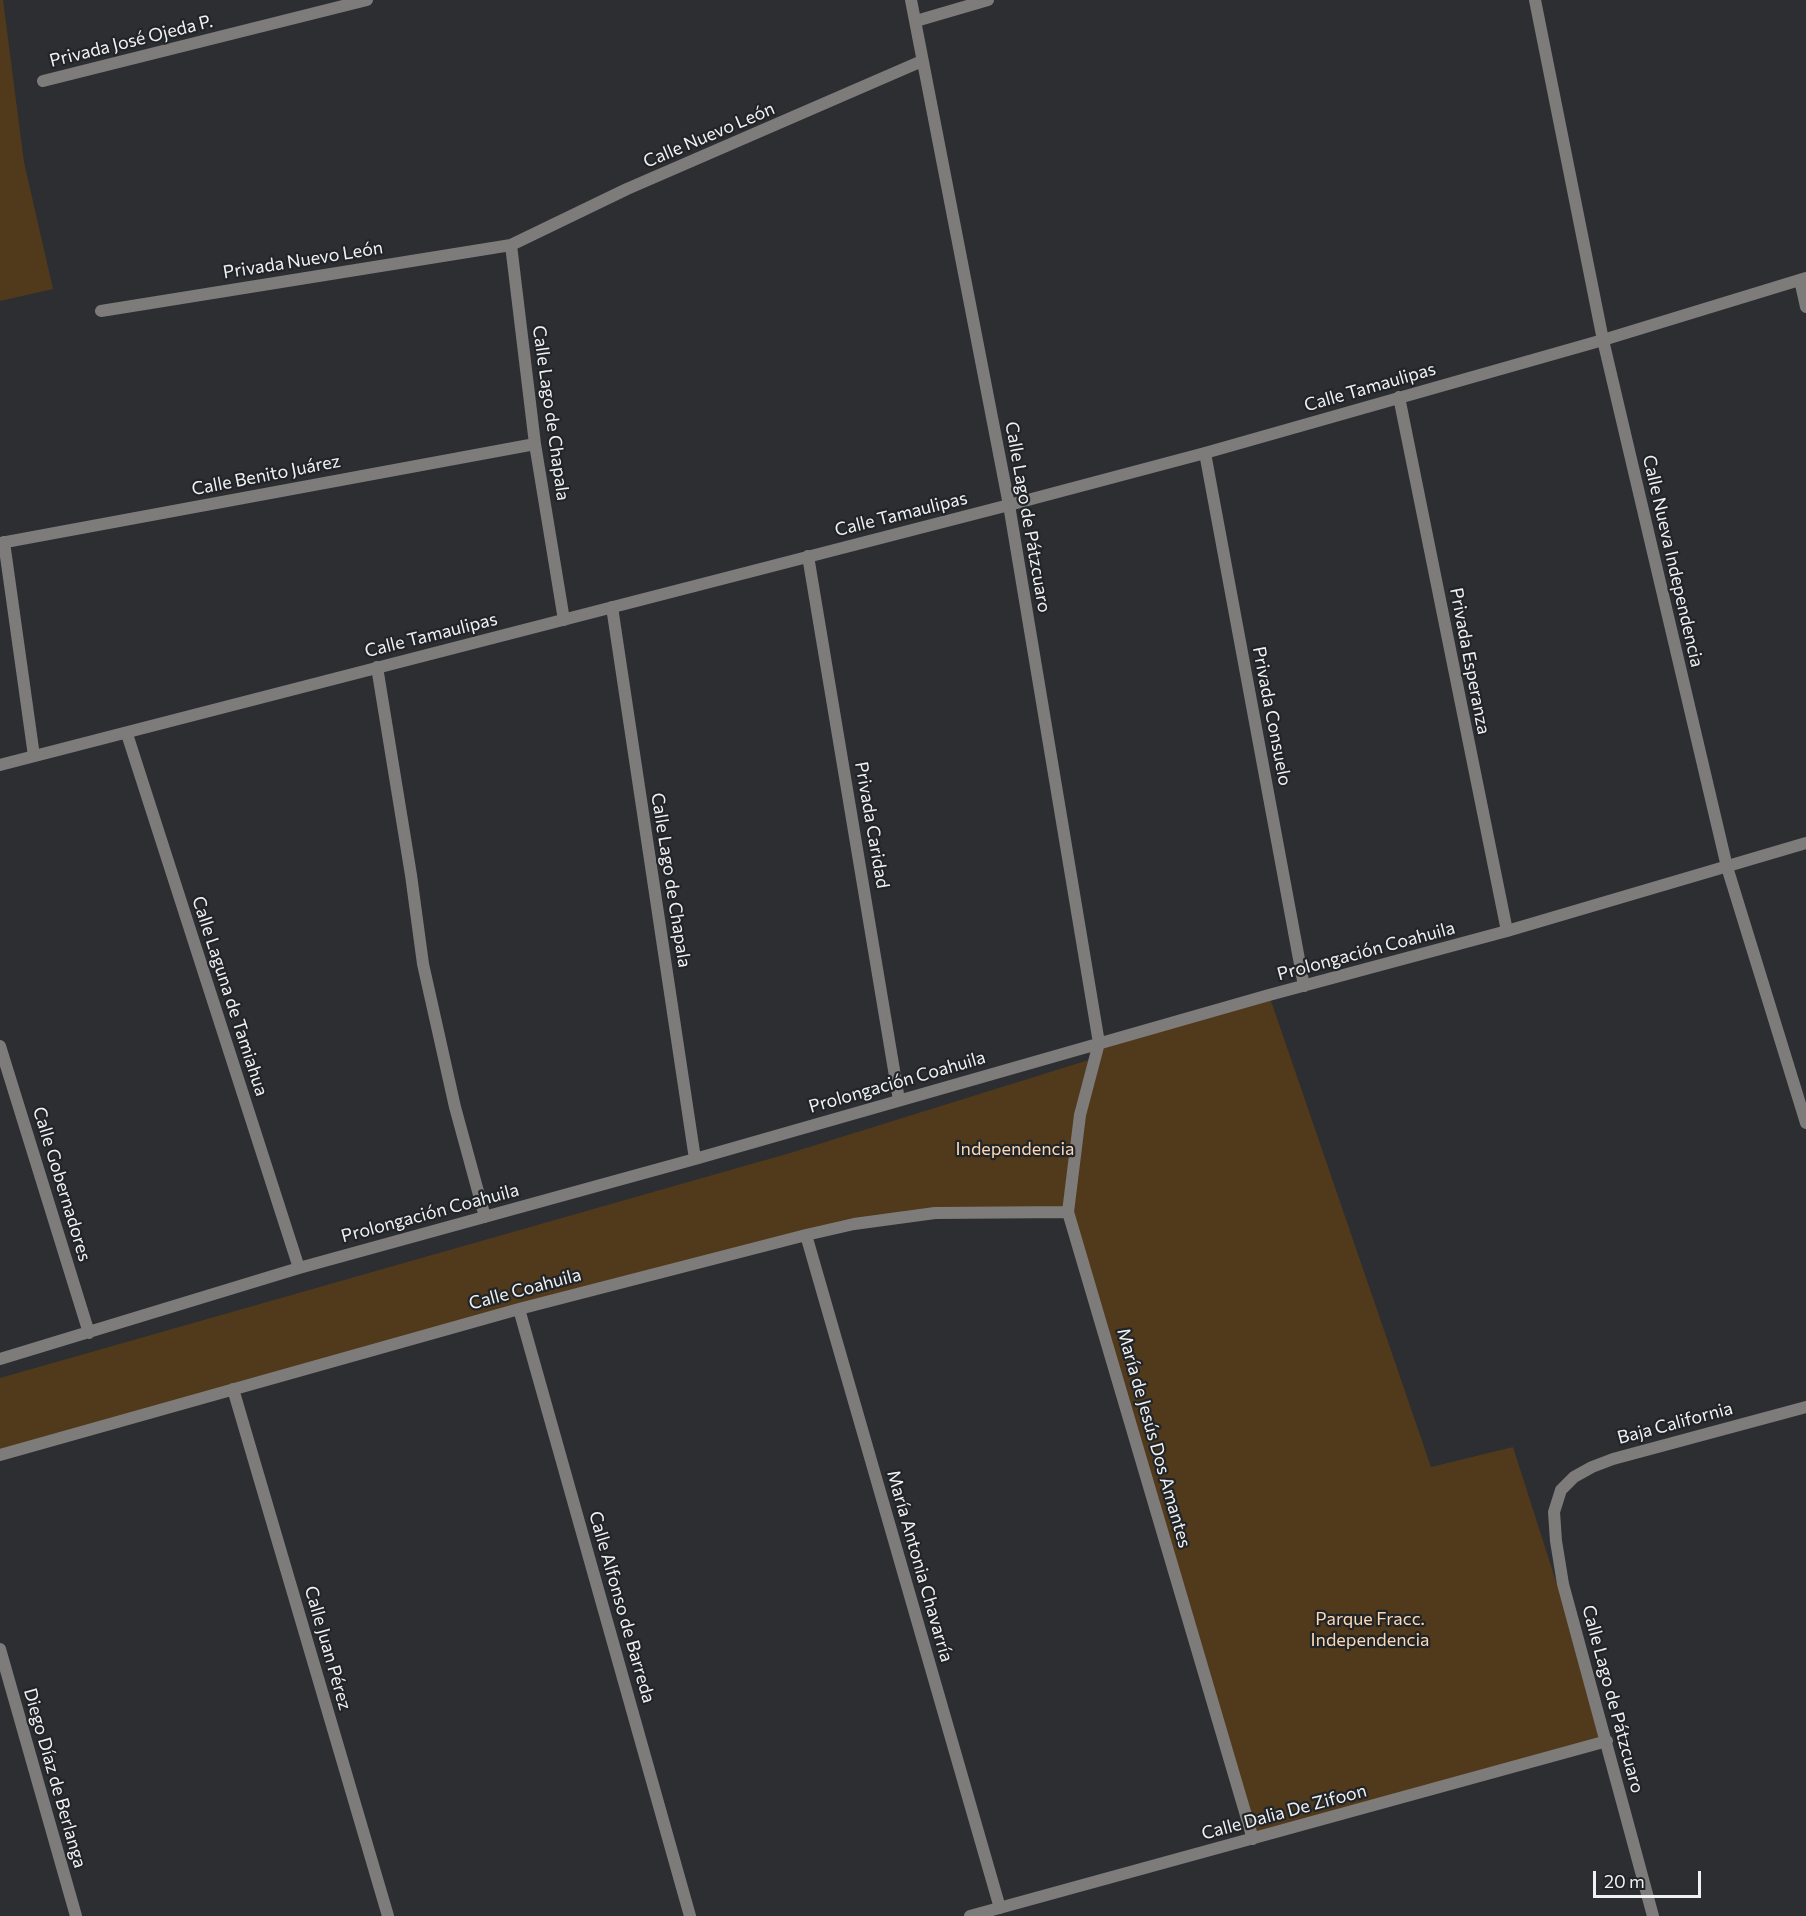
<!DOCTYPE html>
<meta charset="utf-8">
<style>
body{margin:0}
#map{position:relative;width:1806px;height:1916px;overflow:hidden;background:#2c2e32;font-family:Commissioner,sans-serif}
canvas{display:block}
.scale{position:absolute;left:1593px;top:1871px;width:108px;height:27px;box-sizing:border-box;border:3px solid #f0f1f3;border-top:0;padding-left:8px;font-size:18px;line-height:21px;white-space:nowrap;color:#f0f1f3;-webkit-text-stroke:4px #222528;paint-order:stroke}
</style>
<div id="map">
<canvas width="1806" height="1916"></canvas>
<div class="scale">20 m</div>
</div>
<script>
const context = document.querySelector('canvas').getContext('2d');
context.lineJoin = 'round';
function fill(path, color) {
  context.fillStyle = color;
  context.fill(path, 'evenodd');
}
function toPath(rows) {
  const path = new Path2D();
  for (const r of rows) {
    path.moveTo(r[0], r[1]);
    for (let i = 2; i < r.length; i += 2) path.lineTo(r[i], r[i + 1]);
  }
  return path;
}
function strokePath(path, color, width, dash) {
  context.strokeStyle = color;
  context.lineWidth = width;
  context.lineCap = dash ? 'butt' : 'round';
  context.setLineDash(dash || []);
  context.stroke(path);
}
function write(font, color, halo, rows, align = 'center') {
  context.font = font + ' Commissioner,sans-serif';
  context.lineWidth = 4.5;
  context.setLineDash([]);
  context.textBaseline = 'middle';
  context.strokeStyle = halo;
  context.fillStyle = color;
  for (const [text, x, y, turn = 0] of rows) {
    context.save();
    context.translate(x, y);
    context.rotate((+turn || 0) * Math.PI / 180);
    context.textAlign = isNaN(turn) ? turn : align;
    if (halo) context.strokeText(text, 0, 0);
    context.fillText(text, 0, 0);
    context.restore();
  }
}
fill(toPath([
 [0,0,3,0,24,162,53,289,0,301],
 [1269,995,1431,1467,1513,1447,1607,1741,1253,1839,1068,1212,935,1213,806,1235,0,1452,0,1378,790,1153,1095,1058,1099,1043]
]), '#51391c');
strokePath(toPath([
 [911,0,1009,505,1099,1043,1080,1115,1068,1212,1253,1839],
 [916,21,988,0],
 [43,81,367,0],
 [511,245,535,444,564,620],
 [1800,280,1806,307],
 [101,311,511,245,627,189,922,61],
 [1399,397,1507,931],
 [1205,453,1304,986],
 [4,542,34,756],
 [0,543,535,444],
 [808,556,899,1100],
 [612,607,695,1159],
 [377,667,411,875,423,964,455,1107,485,1217],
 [127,734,299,1268],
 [0,765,1009,505,1205,453,1603,340,1806,278],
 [0,1046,89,1333],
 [806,1235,1000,1908],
 [519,1309,690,1916],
 [0,1359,299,1268,695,1159,1269,995,1507,931,1806,843],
 [233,1389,388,1916],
 [0,1455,519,1309,806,1235,854,1224,935,1213,1068,1212],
 [0,1649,76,1916],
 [970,1916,1607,1741],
 [1653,1916,1563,1584,1556,1541,1554,1512,1561,1490,1574,1477,1592,1467,1613,1459,1806,1407]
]), '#7d7c7a', 12);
strokePath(toPath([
 [1535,0,1603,340,1727,867,1806,1123]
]), '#7d7c7a', 12);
write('18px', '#f0f1f3', '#222528', [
 ["Privada José Ojeda P.",131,41,-14],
 ["Calle Nuevo León",709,135,-23],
 ["Privada Nuevo León",303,260,-9],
 ["Calle Tamaulipas",1370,387,-16],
 ["Calle Lago de Chapala",551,413,82],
 ["Calle Benito Juárez",266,475,-11],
 ["Calle Tamaulipas",901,514,-14],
 ["Calle Lago de Pátzcuaro",1028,517,80],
 ["Calle Nueva Independencia",1673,561,77],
 ["Calle Tamaulipas",431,635,-14],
 ["Privada Esperanza",1470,661,79],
 ["Privada Consuelo",1272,716,79],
 ["Privada Caridad",872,825,80],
 ["Calle Lago de Chapala",671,880,81],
 ["Prolongación Coahuila",1366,951,-15],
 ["Calle Laguna de Tamiahua",230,996,72],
 ["Prolongación Coahuila",897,1082,-16],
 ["Calle Gobernadores",62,1184,73],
 ["Prolongación Coahuila",430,1213,-15],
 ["Calle Coahuila",525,1289,-15],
 ["Baja California",1675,1423,-15],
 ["María de Jesús Dos Amantes",1154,1438,74],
 ["María Antonia Chavarría",920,1566,74],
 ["Calle Alfonso de Barreda",622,1607,74],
 ["Calle Juan Pérez",328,1648,74],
 ["Calle Lago de Pátzcuaro",1613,1699,75],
 ["Diego Díaz de Berlanga",55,1778,74],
 ["Calle Dalia De Zifoon",1284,1812,-15]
]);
write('18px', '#fcd9b4', '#222528', [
 ["Independencia",1015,1149],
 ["Parque Fracc.",1370,1619],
 ["Independencia",1370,1640]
]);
</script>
